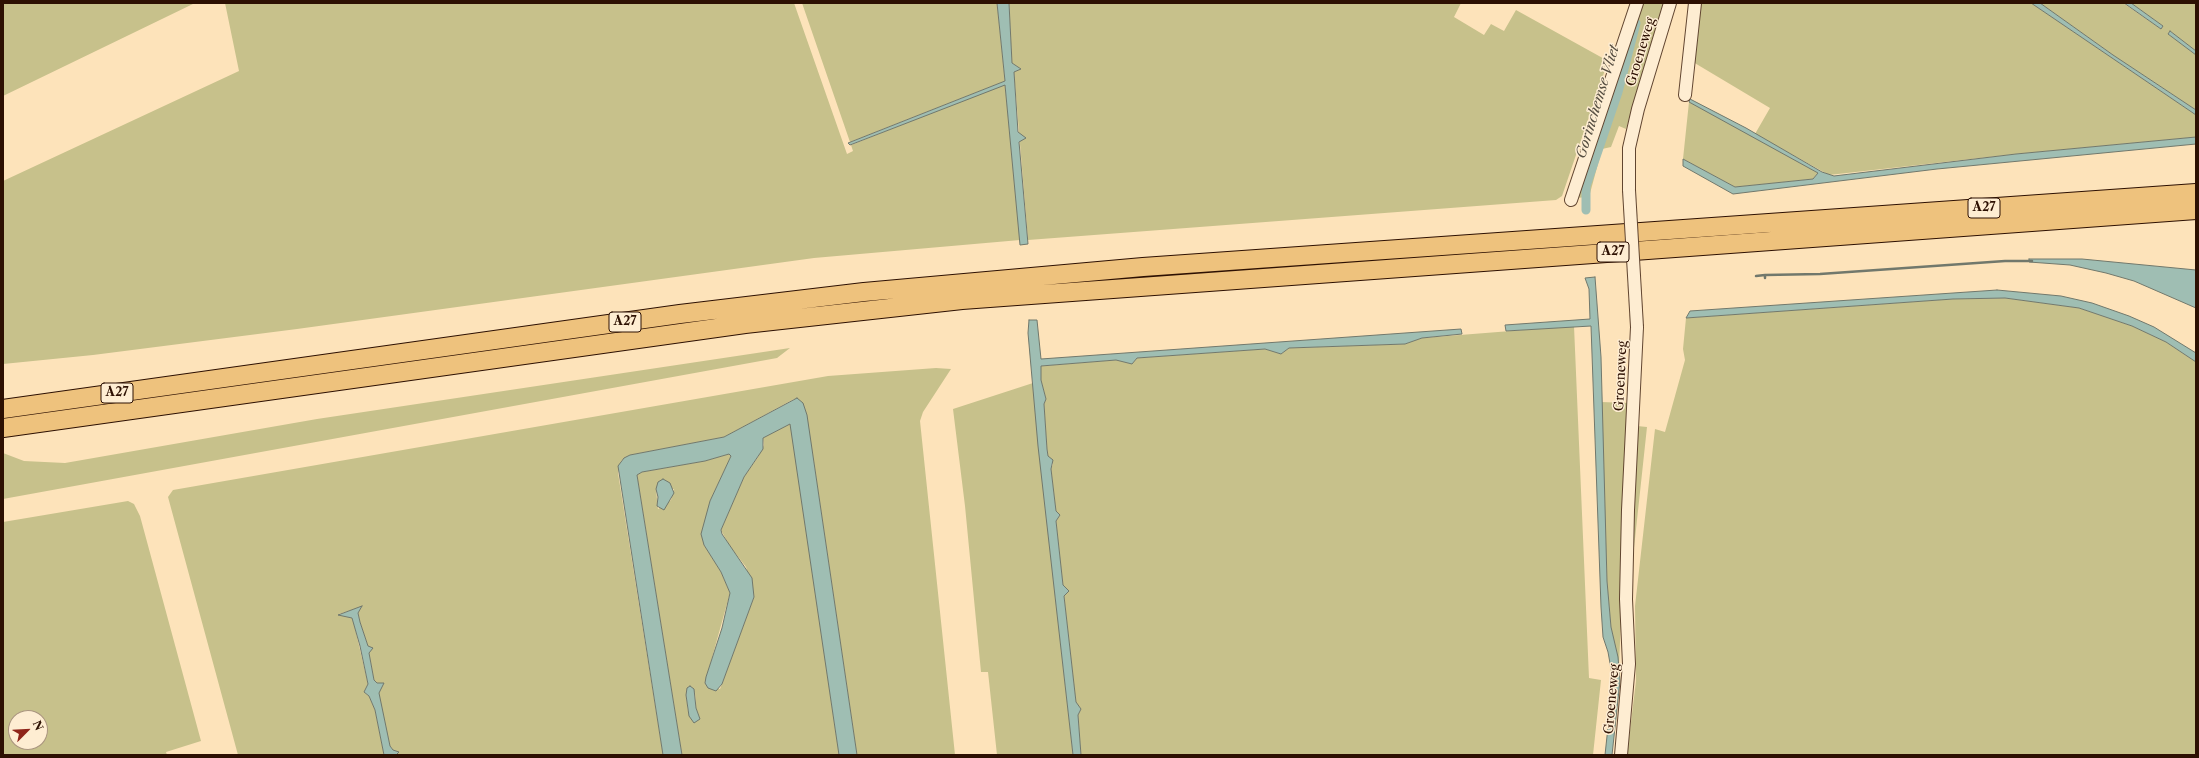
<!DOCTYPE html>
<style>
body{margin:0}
#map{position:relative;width:2199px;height:758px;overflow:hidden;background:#fde3ba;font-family:"Libre Caslon Text",serif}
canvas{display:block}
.frame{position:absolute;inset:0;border:4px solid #2d1002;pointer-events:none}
.north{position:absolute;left:8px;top:710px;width:40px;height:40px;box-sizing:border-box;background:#feedd2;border:1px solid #aa957f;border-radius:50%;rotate:66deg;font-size:11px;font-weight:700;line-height:16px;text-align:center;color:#2d1002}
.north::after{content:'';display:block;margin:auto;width:14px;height:18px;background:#8f2418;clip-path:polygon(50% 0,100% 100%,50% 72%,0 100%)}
</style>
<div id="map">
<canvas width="2199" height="758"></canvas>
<div class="frame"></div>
<div class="north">N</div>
</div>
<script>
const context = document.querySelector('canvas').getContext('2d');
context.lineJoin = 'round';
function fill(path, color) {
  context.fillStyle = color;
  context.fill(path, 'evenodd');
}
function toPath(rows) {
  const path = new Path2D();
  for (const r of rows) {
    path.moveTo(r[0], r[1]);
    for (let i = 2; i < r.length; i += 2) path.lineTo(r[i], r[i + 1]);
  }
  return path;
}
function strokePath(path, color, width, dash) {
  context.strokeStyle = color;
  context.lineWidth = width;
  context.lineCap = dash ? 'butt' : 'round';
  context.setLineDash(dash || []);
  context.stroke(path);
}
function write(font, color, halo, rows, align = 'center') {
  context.font = font + ' "Libre Caslon Text",serif';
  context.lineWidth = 3;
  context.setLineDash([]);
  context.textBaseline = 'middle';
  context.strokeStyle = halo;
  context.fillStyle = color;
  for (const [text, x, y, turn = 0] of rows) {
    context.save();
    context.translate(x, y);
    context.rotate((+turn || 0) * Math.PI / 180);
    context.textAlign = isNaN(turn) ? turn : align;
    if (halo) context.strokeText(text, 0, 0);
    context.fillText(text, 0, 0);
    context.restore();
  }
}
fill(toPath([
 [3,3,195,3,3,96],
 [225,3,794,3,847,154,853,151,851,145,1005,84,1020,240,814,258,297,329,93,355,3,364,3,181,239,71],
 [802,3,997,3,1005,81,850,142],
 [1009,3,1461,3,1454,17,1484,35,1491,24,1504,31,1516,10,1608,61,1562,196,1556,200,1028,240,1014,72,1021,69,1012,63],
 [1639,3,1665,3,1626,129,1619,126,1611,147,1602,149,1589,197,1575,198],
 [1700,3,2031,3,2196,115,2196,137,2016,154,1829,175,1755,134,1770,108,1693,62],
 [2040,3,2123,3,2161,29,2163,26,2131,3,2196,3,2196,51,2170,31,2168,34,2196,55,2196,110,2113,55],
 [1689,102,1734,125,1818,173,1813,179,1735,187,1683,159],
 [2005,298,2079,308,2132,326,2166,342,2196,362,2196,755,1627,755,1636,681,1635,606,1655,429,1665,432,1685,360,1683,349,1686,318,1953,299],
 [1574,326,1589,678,1601,680,1593,755,1081,755,1078,715,1081,709,1076,703,1064,596,1068,591,1063,586,1056,521,1060,515,1056,511,1051,469,1053,464,1048,456,1047,449,1044,404,1046,399,1041,380,1041,366,1116,360,1132,364,1137,358,1265,349,1281,354,1289,348,1405,344,1422,338],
 [790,348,777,358,3,499,3,453,24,461,65,463,317,419],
 [936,368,951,369,923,412,920,421,955,755,857,755,813,456,794,399,724,437,630,455,621,461,618,473,663,755,396,755,398,753,393,750,390,746,378,693,383,683,377,684,374,680,369,653,372,648,368,646,360,622,358,613,361,607,339,614,352,618,354,624,368,684,364,692,369,696,375,710,384,755,238,755,168,497,173,490,828,376],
 [1033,383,1043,483,1073,755,997,755,988,672,981,672,965,506,953,409],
 [1601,402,1630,403,1619,666,1611,627,1607,581],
 [789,424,791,425,839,755,682,755,637,475,642,472,705,461,729,454,731,456,710,501,704,545,721,572,730,593,705,683,720,689,754,597,746,567,729,545,721,530,744,477,758,457,764,445,763,438],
 [656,489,674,489,671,500,658,509],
 [695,692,696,708,700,719,688,711,686,695],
 [1637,426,1647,427,1630,585],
 [128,501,134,504,140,516,201,741,166,752,167,755,3,755,3,522],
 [16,718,40,718,40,742,16,742]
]), '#c7c18b');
const water = toPath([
 [997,3,1009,3,1012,63,1021,69,1014,72,1018,132,1026,138,1019,142,1028,244,1020,245,1005,85,850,145,848,143,1005,81,997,3],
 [2031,3,2040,3,2113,55,2196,110,2196,115,2031,3],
 [2124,3,2131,3,2163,26,2161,29,2124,3],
 [2170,31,2196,51,2196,55,2168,34,2170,31],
 [1690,99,1746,128,1822,172,1834,176,2016,154,2196,137,2196,144,1937,169,1733,194,1683,166,1683,159,1735,187,1813,179,1818,173,1689,102,1690,99],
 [2029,259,2082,259,2196,270,2196,308,2134,281,2106,273,2070,265,2029,262,2029,259],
 [1595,277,1601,357,1607,581,1611,627,1618,657,1620,681,1612,755,1605,755,1613,680,1608,652,1603,637,1601,607,1591,326,1506,331,1505,325,1590,319,1589,289,1585,278,1595,277],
 [1997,290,2061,296,2092,303,2129,316,2154,327,2196,353,2196,362,2166,342,2132,326,2079,308,2005,298,1953,299,1686,318,1690,311,1997,290],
 [1029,320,1037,320,1041,359,1461,329,1462,334,1422,338,1405,344,1289,348,1281,354,1265,349,1137,358,1132,364,1116,360,1041,366,1041,380,1046,399,1044,404,1047,449,1048,456,1053,460,1051,469,1056,511,1060,515,1056,521,1063,585,1069,591,1064,596,1076,702,1081,709,1078,715,1081,755,1073,755,1038,446,1028,333,1029,320],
 [797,398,803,403,807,415,857,755,839,755,790,424,763,438,763,449,744,477,721,530,722,534,752,578,754,597,722,684,716,691,708,688,705,683,706,677,722,628,730,593,721,572,704,545,701,534,710,501,731,456,729,454,705,461,642,472,637,475,682,755,663,755,618,466,624,458,630,455,724,437,797,398],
 [663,479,670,483,674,493,664,510,657,506,658,497,656,489,658,482,663,479],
 [362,606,358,613,360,622,368,646,373,648,369,653,374,680,377,683,384,683,379,693,390,746,393,750,399,752,396,755,384,755,375,710,369,696,364,692,368,684,360,646,352,618,338,615,362,606],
 [690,686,694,689,696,708,700,719,694,723,689,716,686,695,687,688,690,686]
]);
fill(water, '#9fbeb3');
strokePath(water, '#71786c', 1);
strokePath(toPath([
 [1756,276,1765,275],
 [1765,278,1765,275,1820,274,2005,261,2032,261]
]), '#71786c', 2.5);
strokePath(toPath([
 [1586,210,1586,186,1618,92,1636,23]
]), '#9fbeb3', 9);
const minor = toPath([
 [1685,95,1695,3],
 [1629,190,1629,148,1638,109,1670,3],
 [1571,200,1637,3],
 [1621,755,1629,664,1626,599,1628,510,1637,327]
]);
const highway = toPath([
 [3,409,680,314,864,292,1143,267,2196,193],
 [3,428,745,324,962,300,2196,210]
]);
strokePath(minor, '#614530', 14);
strokePath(highway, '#2d1002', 20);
strokePath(minor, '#feedd2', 12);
strokePath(highway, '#eec27d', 18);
const minorBridge = toPath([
 [1629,190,1637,327]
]);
strokePath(minorBridge, '#614530', 14, []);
strokePath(minorBridge, '#feedd2', 12);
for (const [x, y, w] of [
 [1984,208,32],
 [1613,252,32],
 [625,322,32],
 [117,393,32]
]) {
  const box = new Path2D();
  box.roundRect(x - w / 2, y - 10, w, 20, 3);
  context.fillStyle = '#feedd2';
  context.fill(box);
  strokePath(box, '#2d1002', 1);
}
write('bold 12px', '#2d1002', null, [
 ["A27",1984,208],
 ["A27",1613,252],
 ["A27",625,322],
 ["A27",117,393]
]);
write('13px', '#2d1002', '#feedd2', [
 ["Groeneweg",1641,52,-73],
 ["Groeneweg",1621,376,-87],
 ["Groeneweg",1612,699,-85]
]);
write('italic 14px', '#554d40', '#feedd2', [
 ["Gorinchemse Vliet",1598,102,-73]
]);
</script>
